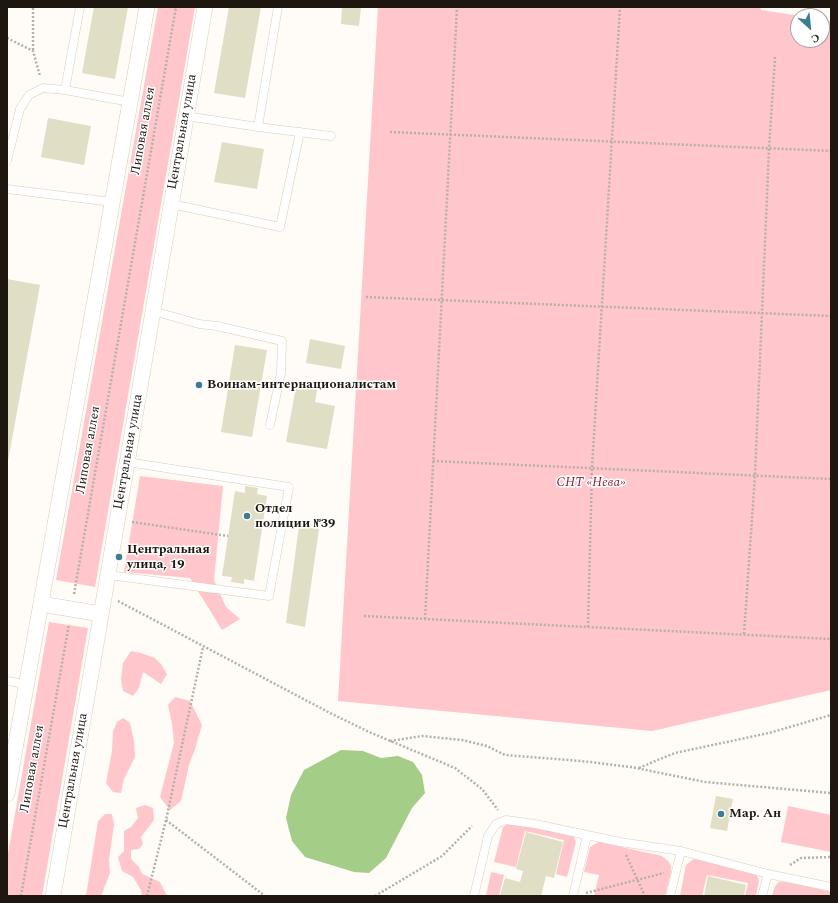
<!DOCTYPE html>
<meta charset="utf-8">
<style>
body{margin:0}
#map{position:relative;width:838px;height:903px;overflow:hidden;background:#fffbf7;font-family:Spectral,serif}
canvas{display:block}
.frame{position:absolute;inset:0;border:8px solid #1d170f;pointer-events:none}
.north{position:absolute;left:790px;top:8px;width:40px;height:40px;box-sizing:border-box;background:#fff;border:1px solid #a5a29f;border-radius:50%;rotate:153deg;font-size:11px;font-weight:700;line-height:16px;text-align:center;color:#1d170f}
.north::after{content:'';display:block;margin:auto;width:14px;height:18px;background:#3d7c91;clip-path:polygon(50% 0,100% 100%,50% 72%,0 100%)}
</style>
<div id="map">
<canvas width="838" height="903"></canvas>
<div class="frame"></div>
<div class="north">С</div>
</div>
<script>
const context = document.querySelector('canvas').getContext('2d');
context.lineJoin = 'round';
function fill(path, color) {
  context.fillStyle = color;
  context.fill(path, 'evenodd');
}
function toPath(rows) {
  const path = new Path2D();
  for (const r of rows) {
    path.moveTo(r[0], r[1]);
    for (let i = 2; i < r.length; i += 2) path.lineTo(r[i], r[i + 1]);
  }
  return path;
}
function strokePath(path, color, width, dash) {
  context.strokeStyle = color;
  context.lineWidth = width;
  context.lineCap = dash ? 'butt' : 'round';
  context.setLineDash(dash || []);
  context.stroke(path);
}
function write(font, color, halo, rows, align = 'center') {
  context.font = font + ' Spectral,serif';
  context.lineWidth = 3;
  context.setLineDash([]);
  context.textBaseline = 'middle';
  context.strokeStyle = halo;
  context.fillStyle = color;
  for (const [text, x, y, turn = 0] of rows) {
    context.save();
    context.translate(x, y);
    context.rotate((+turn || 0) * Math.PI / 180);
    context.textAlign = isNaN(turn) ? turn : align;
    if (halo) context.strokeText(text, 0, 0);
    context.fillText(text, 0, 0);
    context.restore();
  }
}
fill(toPath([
 [158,7,195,7,95,587,56,580],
 [378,7,760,7,761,10,800,16,798,16,798,40,822,40,822,20,831,21,831,690,652,731,338,701],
 [140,476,223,486,214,580,226,607,240,619,222,630,190,578,124,572],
 [49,622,88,628,42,896,7,896,7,859],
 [131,651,141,653,155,658,161,664,167,674,161,684,143,672,139,688,133,696,123,691,121,679,123,663],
 [175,697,190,701,202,725,195,749,189,765,181,801,170,810,160,797,174,743,172,723,168,705],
 [123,718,130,723,134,741,135,757,124,779,121,793,113,792,106,783,112,751,113,731,117,722],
 [145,805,153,808,154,820,141,837,143,844,139,849,131,850,131,859,139,867,142,874,160,882,167,896,142,896,141,890,133,877,122,871,118,857,124,851,124,831,131,827,138,818,136,808],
 [788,806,831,815,831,852,781,842],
 [105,814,112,814,114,824,109,860,110,873,101,896,86,896,98,821],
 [512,822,573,835,576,842,567,877,556,874,564,840,525,831,516,867,494,862,503,827],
 [599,842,662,856,669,862,671,866,671,873,665,896,594,896,599,875,584,872,590,847],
 [699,858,756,873,759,880,756,896,745,896,748,883,707,875,702,896,680,896,686,865,692,860],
 [491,872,504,875,499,896,486,896],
 [785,881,831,892,831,896,772,896,775,886,779,882]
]), '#ffc6cb');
fill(toPath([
 [341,750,363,751,381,758,398,756,413,762,422,775,425,793,412,808,386,858,369,873,354,872,305,857,292,841,286,818,291,795,304,770]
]), '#a4cd88');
fill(toPath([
 [94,7,128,7,115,79,82,73],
 [229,7,261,7,245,98,214,93],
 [342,7,361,7,359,26,341,24],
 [48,118,91,126,84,165,41,157],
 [222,142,264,149,257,189,214,182],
 [7,279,40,285,8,461,7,461],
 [310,339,345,346,341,369,306,363],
 [235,345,267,350,252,437,221,432],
 [297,381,318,385,315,402,335,406,327,449,286,442],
 [245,486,258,488,257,494,267,496,254,581,244,579,244,584,231,582,232,577,222,576,235,491,245,493],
 [299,526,319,529,305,627,286,623],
 [716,796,733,799,727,831,710,828],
 [526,832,563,842,554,878,546,876,541,896,500,896,505,878,520,882,523,871,516,869],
 [708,876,746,885,744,896,704,896]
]), '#e0dec4');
const service = toPath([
 [65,90,80,7],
 [186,116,258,127,278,7],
 [258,127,331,136],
 [7,161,20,109,29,95,43,88,65,90,130,102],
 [7,189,112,202],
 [171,204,280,227,300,132],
 [153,311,199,324,217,326,282,341,281,373,270,425],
 [108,575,269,596,289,487,127,462],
 [7,681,26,684],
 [474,896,488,836,496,824,506,820,535,824,620,842,681,851,768,874,831,887],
 [573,896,587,835],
 [670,896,681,851],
 [762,896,768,874]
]);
const minor = toPath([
 [41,604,101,614],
 [7,794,147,7],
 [53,896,205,7]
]);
strokePath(service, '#ddcbb6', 9);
strokePath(minor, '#ddcbb6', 16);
strokePath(toPath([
 [7,38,33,51,40,76],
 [33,50,33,7],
 [390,132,831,151],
 [366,297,831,316],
 [433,461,831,479],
 [132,522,228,536],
 [74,594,176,7],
 [118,601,330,713,369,732,455,768,482,789,498,810],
 [364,616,831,639],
 [425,619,457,7],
 [588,627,592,468,620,7],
 [744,634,755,475,769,149,775,57],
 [390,741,422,736,462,740,487,746,505,755,581,761,631,767,705,782,831,793],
 [639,768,660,759,675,753,769,733,831,715],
 [166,820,265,896],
 [626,855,645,896],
 [790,865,801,858,831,857],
 [586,893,664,873],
 [21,896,69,624],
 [147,896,166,820,203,647],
 [375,896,442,856,472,826]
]), '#b5b0ab', 2.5, [2, 2]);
strokePath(service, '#fff', 8);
strokePath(minor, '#fff', 15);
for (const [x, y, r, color] of [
 [199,385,4,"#3d7c91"],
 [247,516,4,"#3d7c91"],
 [119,557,4,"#3d7c91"],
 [721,814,4,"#3d7c91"]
]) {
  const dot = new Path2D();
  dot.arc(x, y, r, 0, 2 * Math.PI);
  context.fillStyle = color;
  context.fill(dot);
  strokePath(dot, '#fff', 1.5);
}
write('13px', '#1d170f', '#fff', [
 ["Липовая аллея",144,131,-80],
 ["Центральная улица",183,132,-80],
 ["Липовая аллея",89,450,-80],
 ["Центральная улица",129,452,-80],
 ["Липовая аллея",33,769,-80],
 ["Центральная улица",74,771,-80]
]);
write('bold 13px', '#1d170f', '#fff', [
 ["Воинам-интернационалистам",207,385],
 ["Отдел",255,509],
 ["полиции №39",255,524],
 ["Центральная",127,550],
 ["улица, 19",127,565],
 ["Мар. Ан",729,814]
], 'left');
write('italic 13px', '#7d1a31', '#fff', [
 ["СНТ «Нева»",591,483]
]);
</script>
